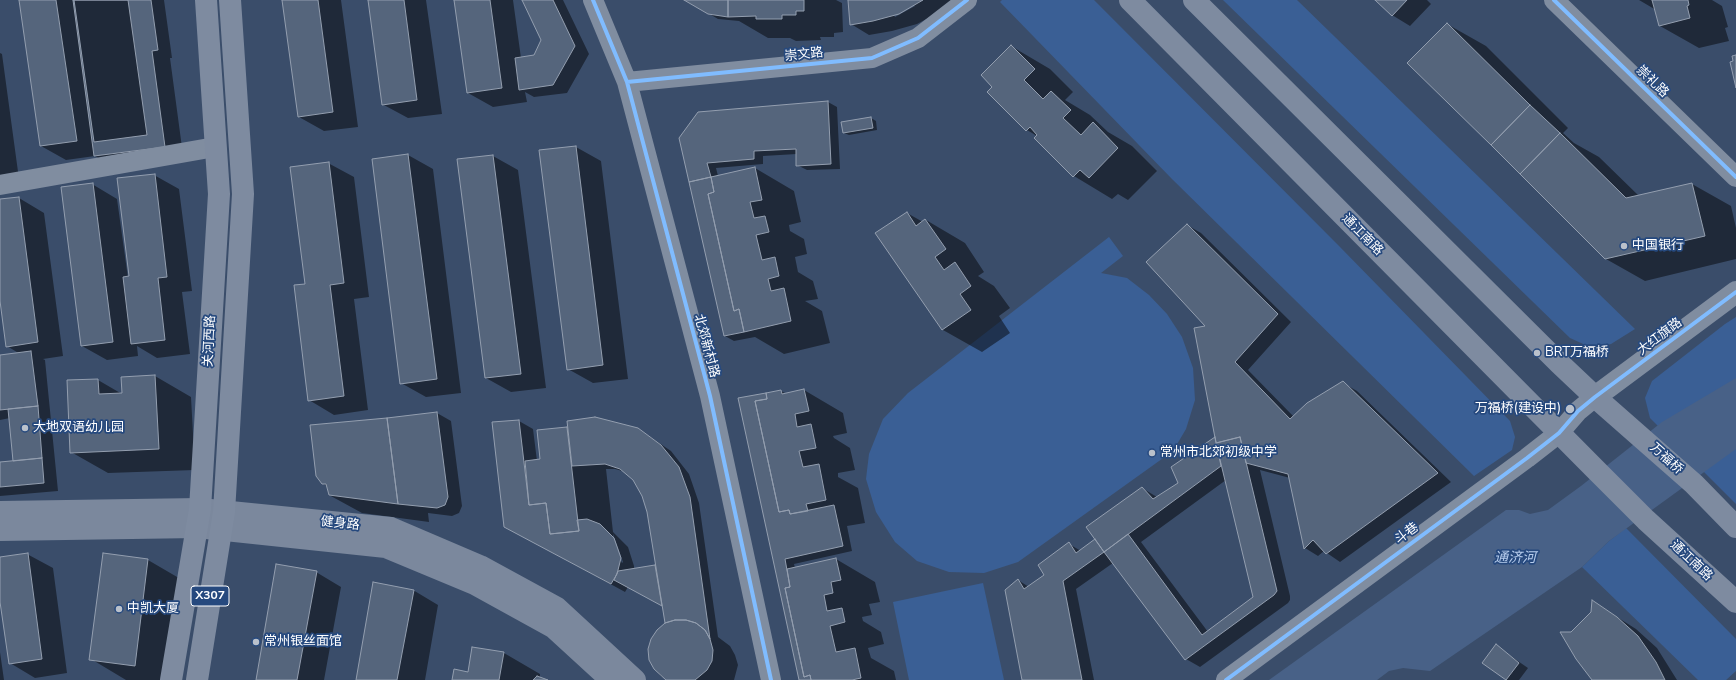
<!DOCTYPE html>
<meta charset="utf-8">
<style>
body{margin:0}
canvas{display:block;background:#3a4d6a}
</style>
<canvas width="1736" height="680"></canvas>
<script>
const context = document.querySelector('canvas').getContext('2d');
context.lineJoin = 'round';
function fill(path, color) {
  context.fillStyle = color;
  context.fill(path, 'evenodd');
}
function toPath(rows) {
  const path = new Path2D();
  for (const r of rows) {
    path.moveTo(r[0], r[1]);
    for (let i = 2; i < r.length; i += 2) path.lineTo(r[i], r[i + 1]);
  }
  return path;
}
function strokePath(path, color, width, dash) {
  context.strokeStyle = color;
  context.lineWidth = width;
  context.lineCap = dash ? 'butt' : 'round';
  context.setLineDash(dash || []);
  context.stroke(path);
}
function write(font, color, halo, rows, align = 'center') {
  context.font = font + ' "Nunito Sans","Noto Sans SC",sans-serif';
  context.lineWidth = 3.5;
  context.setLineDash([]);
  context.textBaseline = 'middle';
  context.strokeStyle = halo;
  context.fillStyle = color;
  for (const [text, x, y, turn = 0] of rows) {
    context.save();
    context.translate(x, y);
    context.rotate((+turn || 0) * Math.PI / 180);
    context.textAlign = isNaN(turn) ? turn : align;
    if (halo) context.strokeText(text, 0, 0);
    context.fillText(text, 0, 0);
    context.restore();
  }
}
fill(toPath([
 [1002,0,1094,0,1340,247,1510,421,1515,437,1512,450,1474,476,1172,179,1000,2],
 [1223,0,1297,0,1635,329,1611,344,1592,348,1570,338],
 [1109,237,1123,256,1101,273,1127,278,1149,295,1167,314,1182,337,1193,368,1195,400,1186,429,1173,451,1018,562,984,573,949,572,917,561,895,542,876,512,866,479,869,454,883,419,908,393],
 [1736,317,1736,504,1650,418,1645,398,1652,381,1725,324],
 [1626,528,1736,639,1736,671,1726,680,1698,680,1582,567,1609,541],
 [983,583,1004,680,909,680,893,602]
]), '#3a5f95');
fill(toPath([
 [1736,378,1736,449,1609,541,1582,567,1430,671,1403,668,1389,671,1377,680,1269,680,1506,510,1519,510,1530,514,1548,510,1581,486,1662,422]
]), '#486187');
fill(toPath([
 [20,0,164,0,172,58,170,58,183,155,109,164,95,156,66,160,41,146],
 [283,0,341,0,358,127,324,131,299,117],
 [369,0,426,0,442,114,408,118,382,104],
 [455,0,513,0,521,58,535,56,542,40,523,0,563,0,589,54,567,93,534,97,525,92,527,102,493,107,468,93],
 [686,0,836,0,842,3,843,32,834,33,834,37,820,37,821,40,796,41,790,38,768,38,739,21,718,19],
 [849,0,962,0,917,24,892,31,869,35,851,24],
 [913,4,915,6,895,17,894,15],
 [1376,0,1427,0,1431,4,1410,26,1392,15],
 [1639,0,1712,0,1722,6,1728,27,1725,28,1729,41,1699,48,1660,26,1656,10],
 [1447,24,1486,46,1568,128,1563,133,1574,143,1599,157,1639,196,1692,184,1731,206,1736,228,1736,259,1645,281,1606,259],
 [1011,46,1050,69,1073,92,1065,100,1090,115,1108,132,1132,146,1157,171,1128,200,1118,194,1112,199,1074,176,1037,136,1027,130,994,87],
 [0,53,2,54,19,179,0,182],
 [828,102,837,107,840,169,807,170,797,165,797,154,763,156,763,164,716,168,718,176,755,168,794,191,801,222,789,225,790,231,804,239,807,254,795,257,798,272,813,281,818,299,805,301,822,311,830,343,784,354,755,337,734,341,725,336,680,138],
 [871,118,876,121,877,130,849,135,844,133],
 [576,147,601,161,628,379,593,383,568,369],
 [408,155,433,169,461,393,426,397,401,383],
 [493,156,518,170,546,388,511,392,486,378,458,160],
 [328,163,354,177,369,297,354,299,368,410,334,415,309,400,306,284],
 [154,175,179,189,192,291,182,292,190,354,157,358,137,346,138,356,107,360,82,346,92,184,117,199,128,278,130,277],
 [19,198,44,213,63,356,43,359,45,360,58,491,0,496,0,463,14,462,10,418,0,420,0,356,20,354,7,346,0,293,0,200],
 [907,213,923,222,926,220,965,243,984,272,978,276,994,286,1010,308,999,316,1010,333,982,352,943,330,876,233],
 [1187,225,1201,233,1291,322,1248,370,1294,417,1343,383,1357,391,1451,482,1340,562,1324,551,1318,556,1305,548,1290,478,1260,470,1290,596,1290,600,1288,603,1200,667,1186,659,1113,563,1076,589,1094,680,1023,680,1018,580,1029,587,1045,576,1069,544,1081,551,1097,540,1142,488,1157,497,1179,483,1216,437,1207,327],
 [1226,480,1254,598,1208,632,1141,542],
 [155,376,191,397,195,470,108,473,71,452,68,381,98,380,122,394],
 [804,390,843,413,847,433,833,436,834,438,850,448,855,470,838,473,838,477,858,488,865,523,847,526,852,551,794,564,795,568,836,559,875,582,880,602,869,604,872,615,862,617,863,621,881,632,884,644,868,648,871,658,894,671,896,680,800,680,739,399,781,391,787,394],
 [437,413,451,421,462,506,459,513,452,516,428,513,429,522,362,513,329,495,327,486,322,483],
 [519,421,533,429,537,461,541,460,538,431,569,428,638,429,671,451,689,474,699,503,718,637,730,646,735,655,738,665,734,680,668,680,661,676,655,669,666,624,663,606,628,587,625,592,519,534],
 [606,469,615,469,626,472,634,479,643,495,648,512,657,566,634,569,634,566,628,547,613,532],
 [613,534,623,562,622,563,613,539],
 [27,554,53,568,67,673,35,678,10,663,0,594,0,558],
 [104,554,148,560,184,581,172,680,126,680,91,659],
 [316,572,341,587,324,680,257,680],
 [413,590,438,605,425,680,357,680],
 [1593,602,1636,629,1657,648,1677,680,1593,680,1571,633,1592,613],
 [1496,646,1528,668,1519,680,1507,680,1483,662],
 [473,648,504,653,540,674,540,678,545,680,453,680,468,673],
 [0,652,4,680,0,680]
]), '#0007');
const building = toPath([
 [19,0,56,0,77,141,40,146,19,0],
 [73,0,151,0,158,50,152,51,165,147,94,156,73,0],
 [74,0,128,0,147,135,94,142,74,0],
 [282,0,318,0,333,112,298,117,282,0],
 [368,0,404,0,417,100,382,105,368,0],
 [454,0,490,0,502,88,467,93,454,0],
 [522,0,553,0,575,46,553,85,519,90,515,58,534,55,541,40,522,0],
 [684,0,728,0,728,17,708,14,684,0],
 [728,0,804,0,804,11,796,11,796,15,782,15,782,19,756,19,756,16,728,17,728,0],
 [848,0,923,0,899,14,873,21,850,25,848,0],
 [1375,0,1407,0,1392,16,1375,0],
 [1652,0,1688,0,1689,5,1687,6,1690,18,1659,26,1652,0],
 [1447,23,1530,105,1491,145,1407,63,1447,23],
 [1011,45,1035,69,1024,80,1043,99,1051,91,1071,110,1063,118,1081,135,1093,122,1118,148,1089,178,1080,170,1073,177,1034,138,1037,135,1030,127,1026,131,987,92,992,87,981,75,1011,45],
 [1736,55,1736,88,1730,62,1733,61,1732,56,1736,55],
 [828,101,831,164,796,166,796,149,754,151,754,159,707,163,711,177,689,182,679,138,698,112,828,101],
 [1530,105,1560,133,1520,174,1491,145,1530,105],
 [871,117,873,128,843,133,841,122,871,117],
 [1560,133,1626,198,1692,183,1705,236,1605,259,1520,174,1560,133],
 [576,146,603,365,567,370,539,150,576,146],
 [408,154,437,379,400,384,372,159,408,154],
 [493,155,521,374,485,378,457,159,493,155],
 [329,162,344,283,330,285,344,396,308,401,294,285,305,284,290,167,329,162],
 [755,167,762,200,750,202,754,218,765,216,769,232,756,235,762,260,775,257,779,276,768,279,771,291,784,288,791,321,744,332,739,309,734,311,708,194,714,192,711,177,755,167],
 [155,174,167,277,158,278,165,340,131,344,123,277,129,276,117,178,155,174],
 [711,177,714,192,708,194,734,311,739,309,744,332,724,336,689,182,711,177],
 [93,183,113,342,81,346,61,187,93,183],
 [19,197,38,342,6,347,0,301,0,199,19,197],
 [907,212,916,226,925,219,946,249,935,257,944,270,955,262,971,286,960,294,971,310,942,330,875,233,907,212],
 [1187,224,1278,314,1235,362,1290,419,1307,403,1343,381,1438,473,1326,554,1313,540,1304,549,1288,474,1246,463,1240,437,1216,443,1194,328,1205,326,1146,262,1187,224],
 [31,351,38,406,0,410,0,355,31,351],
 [155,375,159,449,70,453,67,380,98,379,99,394,122,393,121,377,155,375],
 [804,389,809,411,795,414,797,427,811,424,816,448,799,451,803,467,819,464,826,500,806,504,808,511,790,514,789,510,779,512,755,401,767,399,766,393,781,390,782,394,804,389],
 [766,393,767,399,755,401,779,512,789,510,790,514,834,505,843,546,785,559,790,587,785,588,804,677,810,675,811,680,799,680,738,398,766,393],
 [38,406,42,458,13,461,8,409,38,406],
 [437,412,448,497,445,505,437,508,398,504,387,418,437,412],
 [595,417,638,428,661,445,679,467,690,497,710,639,705,630,696,623,686,620,675,620,665,623,647,512,642,496,633,480,620,469,605,464,572,466,567,421,595,417],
 [387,418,398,504,329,495,326,484,322,484,316,476,310,425,387,418],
 [519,420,529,505,546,503,550,534,579,531,577,520,587,519,600,524,614,538,621,558,617,574,611,584,504,527,492,422,519,420],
 [567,427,579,531,550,534,546,503,529,505,525,461,540,459,537,430,567,427],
 [1215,437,1221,466,1104,552,1086,527,1142,487,1153,499,1178,483,1171,467,1215,437],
 [1240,437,1277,591,1274,595,1185,660,1104,552,1128,534,1202,635,1253,597,1216,443,1240,437],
 [42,458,44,483,0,487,0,462,42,458],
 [1095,539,1104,552,1063,581,1082,680,1022,680,1005,590,1018,579,1024,589,1044,575,1038,565,1069,542,1076,553,1095,539],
 [28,553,42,659,9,664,0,602,0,557,28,553],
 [103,553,148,559,135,666,89,660,103,553],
 [836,558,841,580,831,582,833,593,824,595,827,611,842,608,845,622,830,626,836,652,855,648,861,678,852,680,811,680,810,675,804,677,785,588,790,587,787,569,836,558],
 [276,564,317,571,297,680,256,680,276,564],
 [655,565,662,606,614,580,618,571,655,565],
 [373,582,414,590,397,680,356,680,373,582],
 [1592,600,1617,617,1638,636,1656,662,1665,680,1592,680,1576,659,1560,632,1571,632,1591,612,1592,600],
 [675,620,686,620,696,623,705,630,710,639,713,650,712,661,707,670,695,680,666,680,654,669,649,660,648,649,651,639,657,630,665,623,675,620],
 [1496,644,1519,663,1506,680,1482,663,1496,644],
 [472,647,504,652,499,680,452,680,454,669,468,672,472,647],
 [537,676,548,680,533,680,537,676]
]);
fill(building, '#55657c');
strokePath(building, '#939eaf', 1);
strokePath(toPath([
 [593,0,627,82,710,396,771,680],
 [1554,0,1736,177],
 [627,82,872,58,918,38,967,0],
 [0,185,215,147],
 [1226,680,1527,458,1559,433,1578,411,1595,397]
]), '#808da0', 20);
strokePath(toPath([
 [1595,397,1736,292]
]), '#808da0', 22);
strokePath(toPath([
 [0,512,200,509,391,528,480,566,557,608,635,680],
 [0,530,197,527,386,547,475,584,553,627,611,680]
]), '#7b889d', 22);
strokePath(toPath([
 [1130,0,1595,469,1646,520,1736,602],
 [1194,0,1559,363,1595,397,1694,484,1736,527],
 [171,680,200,509,219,194,206,0],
 [197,680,224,512,243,194,230,0]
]), '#7e8ba0', 22);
strokePath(toPath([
 [593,0,627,82,710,396,771,680],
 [1554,0,1736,177],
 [627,82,872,58,918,38,967,0],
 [1226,680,1527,458,1559,433,1578,411,1595,397,1736,292]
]), '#80bcff', 4);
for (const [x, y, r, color] of [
 [1624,246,4,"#bac1cb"],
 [1537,353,4,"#bac1cb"],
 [1570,409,5,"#bac1cb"],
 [25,428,4,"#bac1cb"],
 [1152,453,4,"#bac1cb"],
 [119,609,4,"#bac1cb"],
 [256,642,4,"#bac1cb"]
]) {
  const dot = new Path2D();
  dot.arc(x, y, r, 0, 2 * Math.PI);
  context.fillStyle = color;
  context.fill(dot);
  strokePath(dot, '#26497e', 1.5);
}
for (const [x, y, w] of [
 [210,596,38]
]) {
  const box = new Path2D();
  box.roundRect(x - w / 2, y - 10, w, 20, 3);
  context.fillStyle = '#26497e';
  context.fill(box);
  strokePath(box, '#fff', 1);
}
write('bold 12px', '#fff', null, [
 ["X307",210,596]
]);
write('13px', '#fff', '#26497e', [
 ["崇文路",804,55,-6],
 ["崇礼路",1652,82,44],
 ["通江南路",1362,235,45],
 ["大红旗路",1660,337,-37],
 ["关河西路",210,341,-87],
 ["北郊新村路",706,346,75],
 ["万福桥",1666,459,42],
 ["健身路",340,524,6],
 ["斗巷",1407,534,-36],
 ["通江南路",1691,561,43]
]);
write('13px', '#fff', '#26497e', [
 ["中国银行",1632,246],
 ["BRT万福桥",1545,353],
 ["万福桥(建设中)",1561,409,"right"],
 ["大地双语幼儿园",33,428],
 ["常州市北郊初级中学",1160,453],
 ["中凯大厦",127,609],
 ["常州银丝面馆",264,642]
], 'left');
write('italic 14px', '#b7cded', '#26497e', [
 ["通济河",1515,559]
]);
</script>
